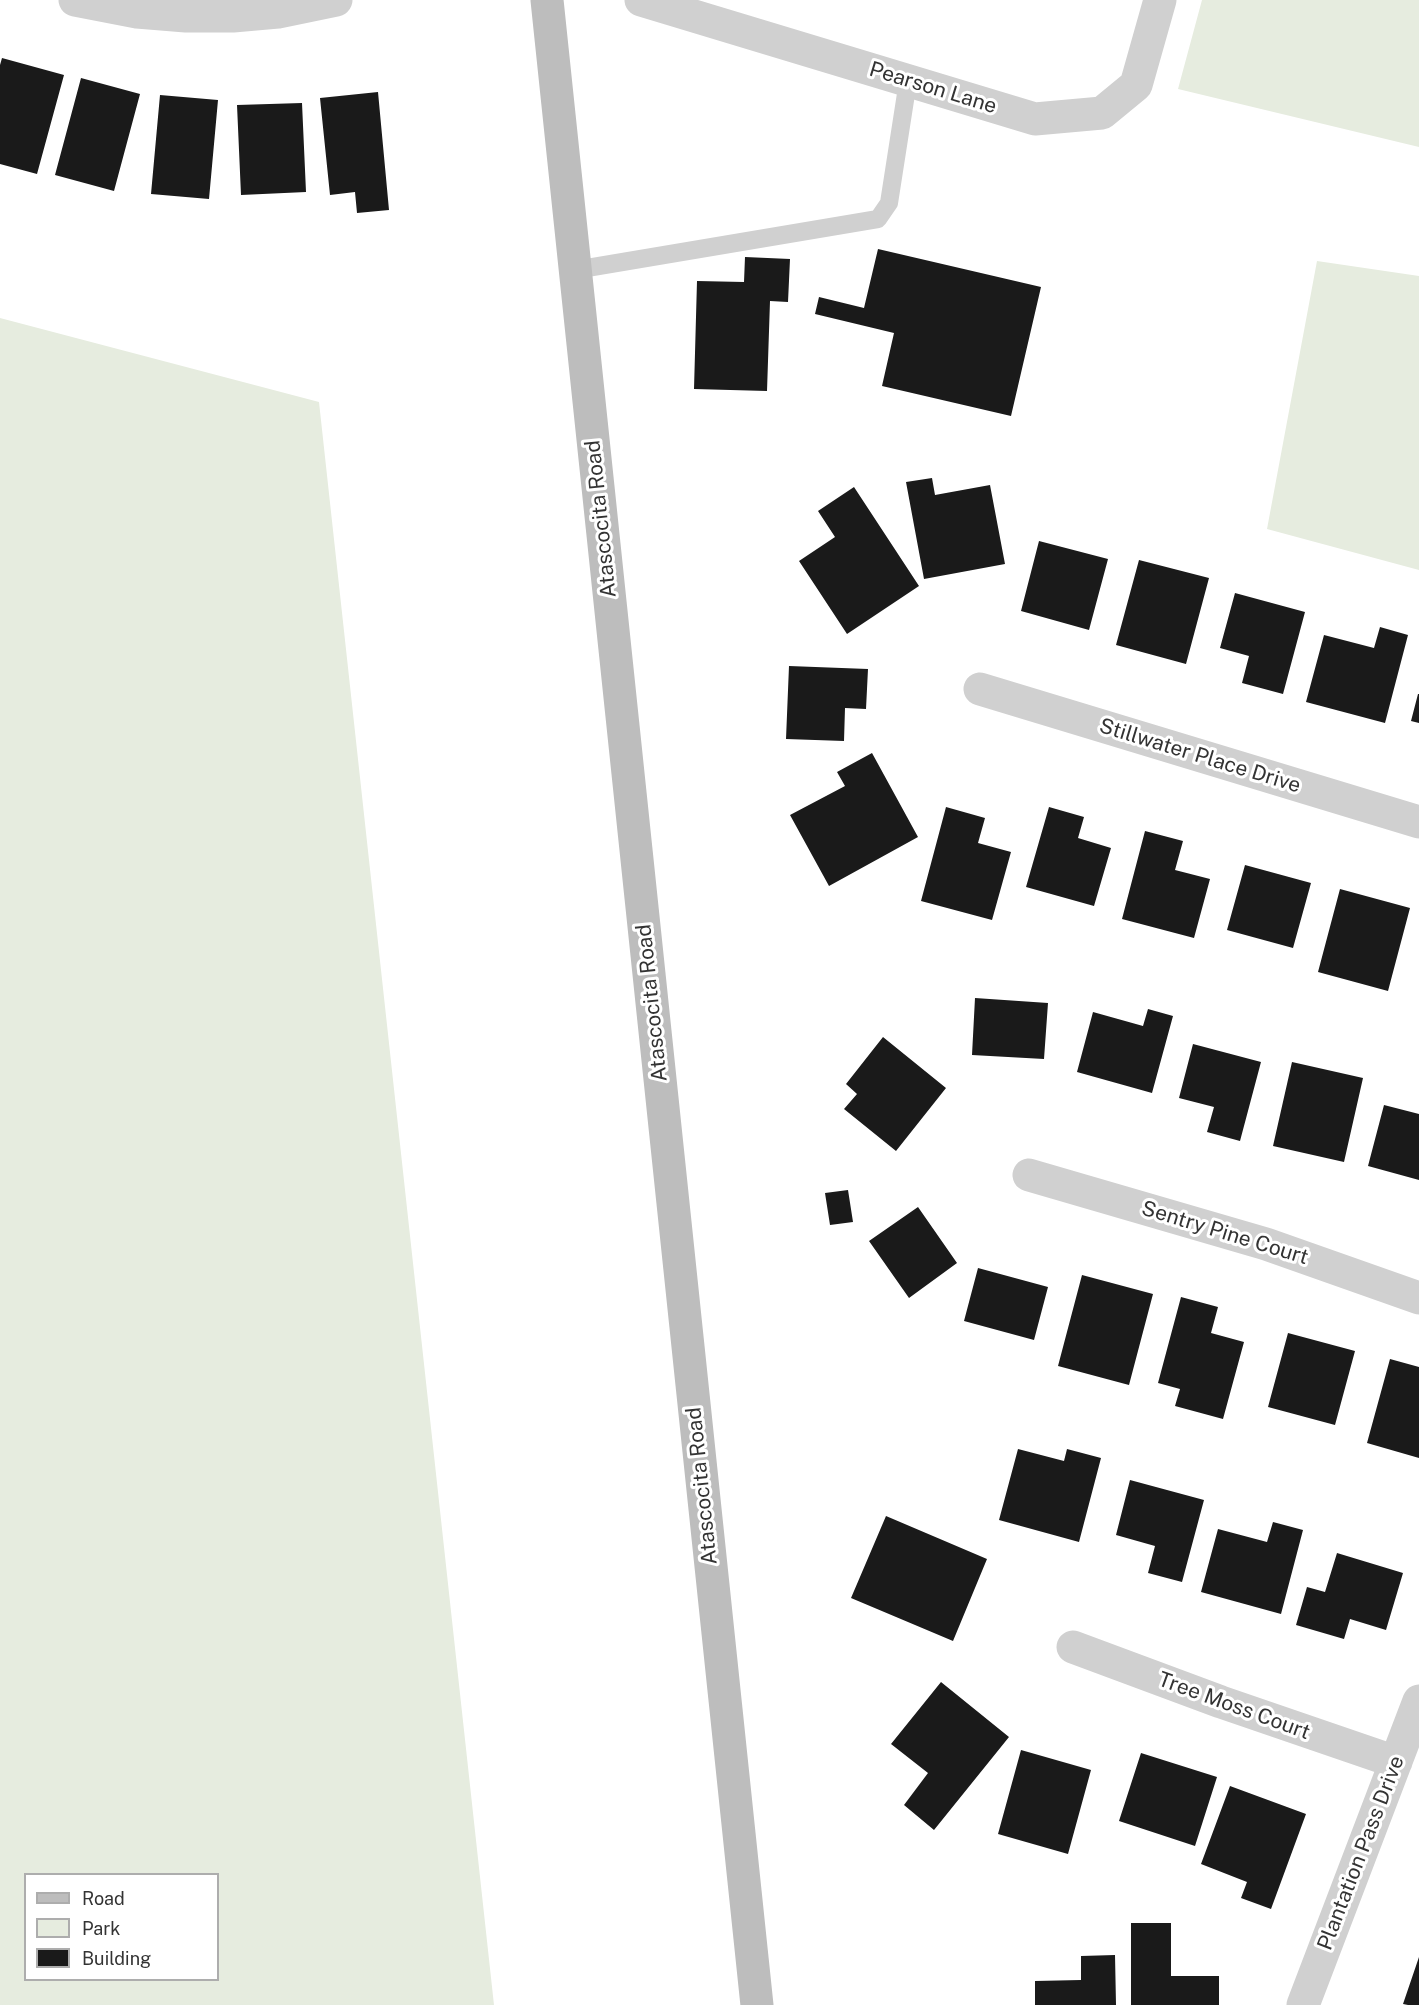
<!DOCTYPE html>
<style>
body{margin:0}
#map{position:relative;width:1419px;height:2005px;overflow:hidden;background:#fff;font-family:"Public Sans",sans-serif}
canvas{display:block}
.legend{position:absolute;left:24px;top:1873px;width:195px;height:108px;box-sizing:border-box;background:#fff;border:2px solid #adadad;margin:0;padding:8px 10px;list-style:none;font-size:18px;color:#333}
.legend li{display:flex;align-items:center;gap:12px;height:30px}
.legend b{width:30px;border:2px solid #adadad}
</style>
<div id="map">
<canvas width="1419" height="2005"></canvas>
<ul class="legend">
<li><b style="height:8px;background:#bdbdbd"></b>Road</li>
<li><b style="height:16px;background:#e6ecdf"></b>Park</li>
<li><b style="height:16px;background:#1a1a1a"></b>Building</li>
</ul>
</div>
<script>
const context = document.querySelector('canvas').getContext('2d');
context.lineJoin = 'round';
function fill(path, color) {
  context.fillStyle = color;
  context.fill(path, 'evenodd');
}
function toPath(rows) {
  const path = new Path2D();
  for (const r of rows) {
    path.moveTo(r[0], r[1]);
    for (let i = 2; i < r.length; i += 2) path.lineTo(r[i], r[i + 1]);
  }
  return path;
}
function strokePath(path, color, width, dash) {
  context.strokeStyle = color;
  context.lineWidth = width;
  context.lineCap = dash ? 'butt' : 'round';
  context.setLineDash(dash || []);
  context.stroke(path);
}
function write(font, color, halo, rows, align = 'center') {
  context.font = font + ' "Public Sans",sans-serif';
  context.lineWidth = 6;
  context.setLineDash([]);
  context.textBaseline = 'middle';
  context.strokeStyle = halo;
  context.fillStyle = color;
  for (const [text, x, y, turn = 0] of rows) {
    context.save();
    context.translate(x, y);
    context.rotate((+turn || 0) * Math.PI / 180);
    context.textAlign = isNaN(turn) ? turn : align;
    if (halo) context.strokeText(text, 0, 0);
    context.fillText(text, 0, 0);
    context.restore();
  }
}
fill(toPath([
 [1202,0,1419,0,1419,147,1178,89],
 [1317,261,1419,276,1419,570,1267,529],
 [0,318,319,402,494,2005,0,2005],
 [26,1874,218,1874,218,1980,26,1980]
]), '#e6ecdf');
fill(toPath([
 [2,58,64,75,37,174,0,164,0,65],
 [81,78,140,94,114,191,55,175],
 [378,92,389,210,357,213,355,192,330,195,320,98],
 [160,95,218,100,209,199,151,194],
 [302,103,306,192,241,195,237,105],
 [878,249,1041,287,1011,416,882,386,894,333,815,314,819,297,864,308],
 [745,257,790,259,788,302,770,301,767,391,694,389,697,281,744,282],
 [932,478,935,495,990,485,1005,564,924,579,906,482],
 [854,487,919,586,847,634,799,561,835,537,818,511],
 [1039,541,1108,559,1089,630,1021,611],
 [1139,560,1209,578,1186,664,1116,645],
 [1235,593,1305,612,1283,694,1242,683,1249,656,1220,648],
 [1380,627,1408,635,1385,723,1306,702,1324,635,1374,648],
 [789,666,868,669,866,709,845,708,844,741,786,739],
 [1418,694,1419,694,1419,723,1411,721],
 [872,753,918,837,829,886,790,815,845,786,837,772],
 [946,807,985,818,978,843,1011,852,992,920,921,901],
 [1049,807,1084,817,1078,838,1111,848,1094,906,1026,887],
 [1145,831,1183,841,1175,870,1210,879,1194,938,1122,919],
 [1245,865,1311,883,1293,948,1227,930],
 [1340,889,1410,908,1388,991,1318,972],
 [975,998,1048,1003,1044,1059,972,1055],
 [1148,1009,1173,1016,1152,1093,1077,1072,1093,1012,1143,1026],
 [883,1037,946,1088,896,1151,844,1109,857,1094,846,1084],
 [1193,1044,1261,1062,1240,1141,1207,1132,1214,1107,1179,1098],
 [1292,1062,1363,1078,1344,1162,1273,1146],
 [1384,1105,1419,1114,1419,1180,1368,1166],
 [848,1190,853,1222,830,1225,825,1193],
 [918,1207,957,1263,909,1298,869,1241],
 [978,1268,1048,1287,1034,1340,964,1321],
 [1082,1275,1153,1294,1129,1385,1058,1366],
 [1181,1297,1218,1307,1211,1333,1244,1342,1223,1419,1175,1406,1180,1389,1158,1383],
 [1288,1333,1355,1351,1335,1425,1268,1407],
 [1390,1359,1419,1367,1419,1458,1367,1443],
 [1018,1449,1064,1461,1067,1449,1101,1458,1079,1542,999,1520],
 [1130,1480,1204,1500,1182,1582,1148,1573,1155,1546,1116,1535],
 [886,1516,987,1559,953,1641,851,1598],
 [1273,1522,1303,1530,1281,1614,1201,1592,1218,1529,1267,1542],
 [1337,1553,1403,1573,1386,1630,1350,1619,1344,1639,1296,1625,1307,1587,1325,1592],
 [941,1682,1009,1737,934,1830,904,1805,928,1773,891,1744],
 [1021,1750,1091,1770,1068,1854,998,1834],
 [1141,1753,1217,1777,1195,1846,1119,1821],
 [1230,1786,1306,1814,1271,1909,1241,1898,1247,1882,1201,1864],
 [1131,1923,1171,1923,1171,1976,1219,1976,1219,2005,1131,2005],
 [1115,1955,1116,2005,1035,2005,1035,1981,1081,1980,1081,1956],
 [1419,1957,1419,2005,1408,2005,1403,2004]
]), '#1a1a1a');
strokePath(toPath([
 [575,270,878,219,889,203,908,81]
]), '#d0d0d0', 18);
strokePath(toPath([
 [75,0,137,12,186,16,233,16,278,12,336,0],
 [641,0,1035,119,1102,113,1136,85,1160,0],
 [980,689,1419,822],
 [1029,1175,1266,1244,1419,1298],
 [1073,1647,1221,1702,1396,1762],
 [1303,2005,1419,1701]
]), '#d0d0d0', 33);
strokePath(toPath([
 [547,0,757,2005]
]), '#bdbdbd', 33);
write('21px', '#333', '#fff', [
 ["Pearson Lane",933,88,17],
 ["Atascocita Road",601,519,-96],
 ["Stillwater Place Drive",1200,756,17],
 ["Atascocita Road",652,1003,-96],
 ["Sentry Pine Court",1225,1233,17],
 ["Atascocita Road",702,1486,-96],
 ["Tree Moss Court",1234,1706,20],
 ["Plantation Pass Drive",1361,1853,-69]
]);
</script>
